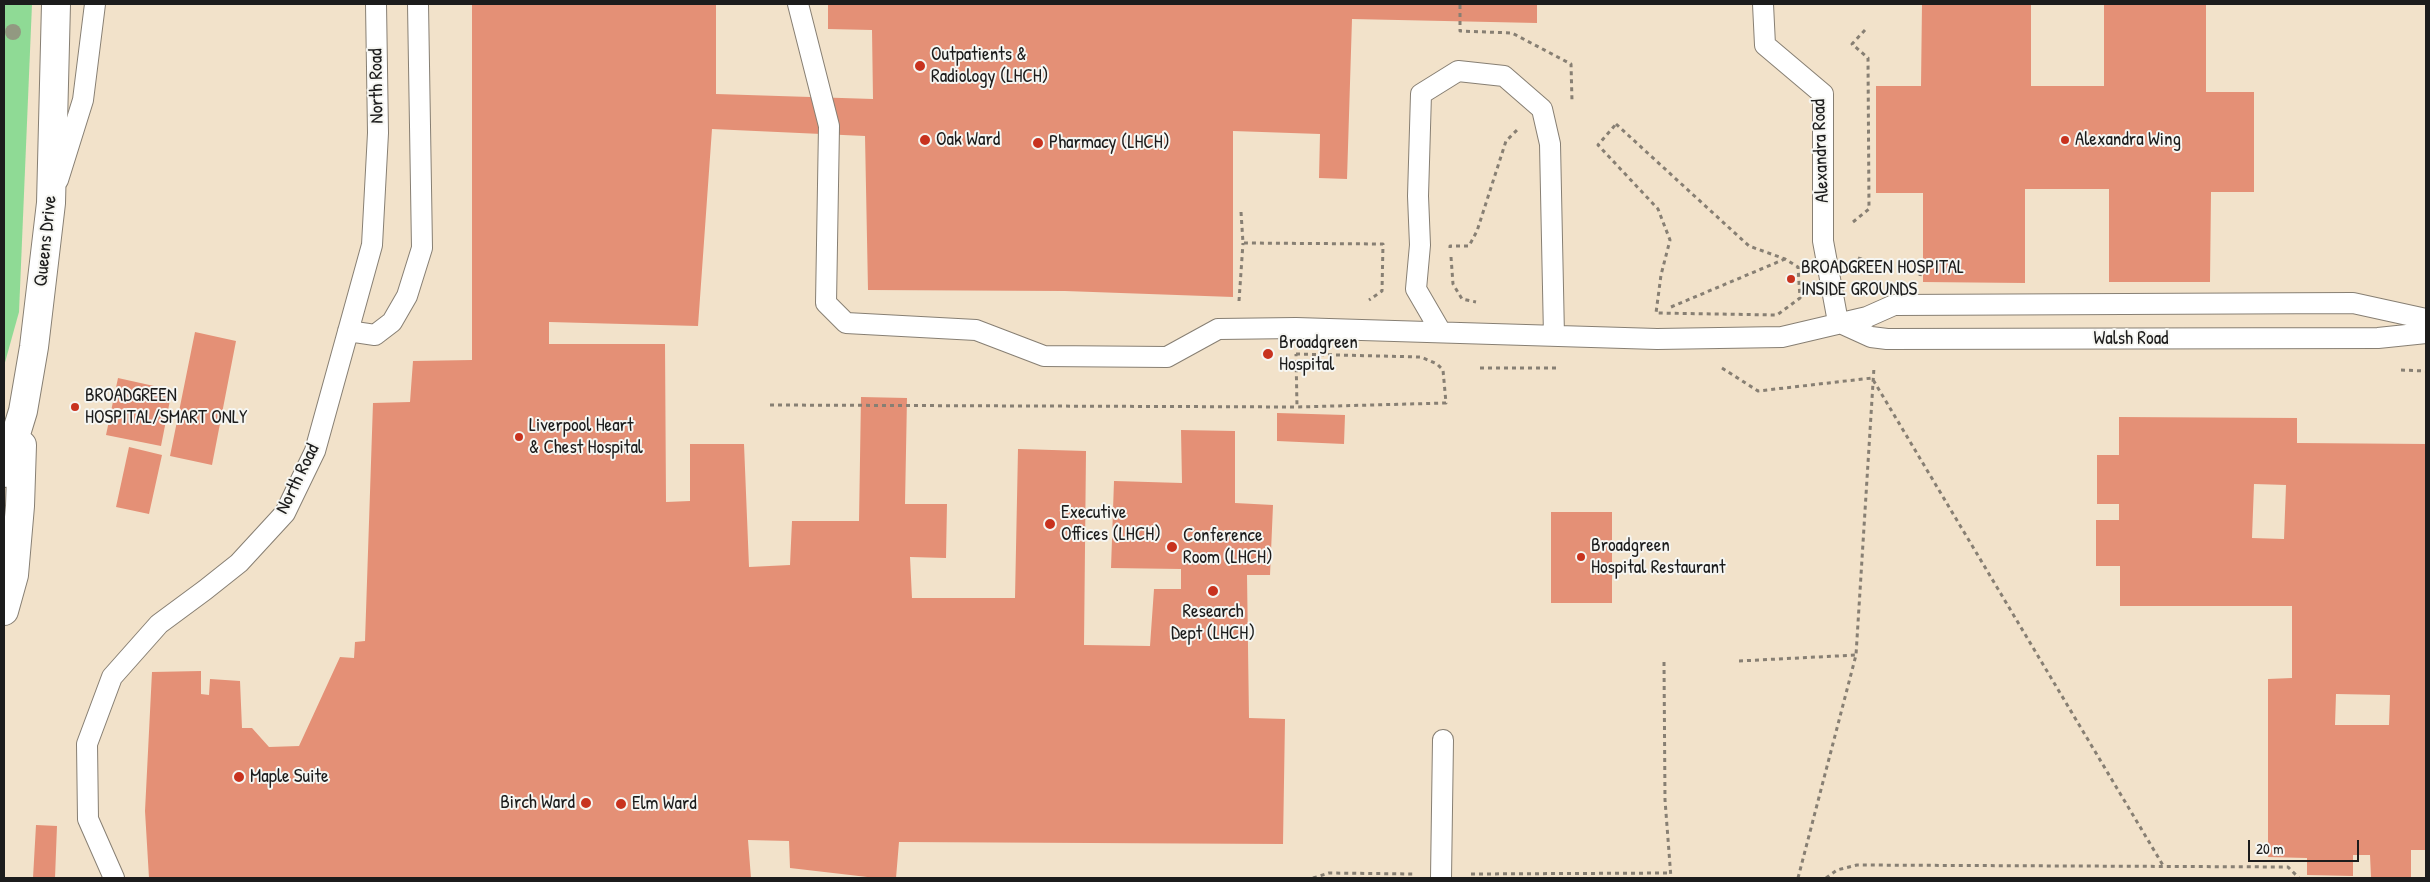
<!DOCTYPE html>
<style>
body{margin:0}
#map{position:relative;width:2430px;height:882px;overflow:hidden;background:#f2e2ca;font-family:"Patrick Hand",sans-serif}
canvas{display:block}
.frame{position:absolute;inset:0;border:5px solid #1c1c1c;pointer-events:none}
.scale{position:absolute;left:2248px;top:840px;width:111px;height:22px;box-sizing:border-box;border:2px solid #1c1c1c;border-top:0;padding-left:6px;font-size:15px;line-height:18px;white-space:nowrap;color:#1c1c1c;-webkit-text-stroke:4px #f6f6f2;paint-order:stroke}
</style>
<div id="map">
<canvas width="2430" height="882"></canvas>
<div class="frame"></div>
<div class="scale">20 m</div>
</div>
<script>
const context = document.querySelector('canvas').getContext('2d');
context.lineJoin = 'round';
function fill(path, color) {
  context.fillStyle = color;
  context.fill(path, 'evenodd');
}
function toPath(rows) {
  const path = new Path2D();
  for (const r of rows) {
    path.moveTo(r[0], r[1]);
    for (let i = 2; i < r.length; i += 2) path.lineTo(r[i], r[i + 1]);
  }
  return path;
}
function strokePath(path, color, width, dash) {
  context.strokeStyle = color;
  context.lineWidth = width;
  context.lineCap = dash ? 'butt' : 'round';
  context.setLineDash(dash || []);
  context.stroke(path);
}
function write(font, color, halo, rows, align = 'center') {
  context.font = font + ' "Patrick Hand",sans-serif';
  context.lineWidth = 4;
  context.setLineDash([]);
  context.textBaseline = 'middle';
  context.strokeStyle = halo;
  context.fillStyle = color;
  for (const [text, x, y, turn = 0] of rows) {
    context.save();
    context.translate(x, y);
    context.rotate((+turn || 0) * Math.PI / 180);
    context.textAlign = isNaN(turn) ? turn : align;
    if (halo) context.strokeText(text, 0, 0);
    context.fillText(text, 0, 0);
    context.restore();
  }
}
fill(toPath([
 [4,4,32,4,19,312,4,366]
]), '#8fda95');
fill(toPath([
 [472,4,716,4,716,94,873,99,872,30,828,29,828,4,1537,4,1537,23,1352,19,1347,179,1319,178,1320,134,1233,131,1233,297,1065,291,868,290,865,136,712,129,698,326,549,322,549,344,665,344,666,502,690,501,690,444,744,444,749,567,790,565,792,521,859,521,861,397,907,398,905,504,947,504,946,558,910,557,912,598,1015,598,1018,449,1086,451,1084,645,1150,646,1154,589,1181,589,1181,569,1111,568,1114,481,1182,483,1181,430,1235,431,1235,503,1273,505,1270,575,1247,575,1249,718,1285,719,1283,844,899,842,896,878,876,878,790,868,789,841,748,840,751,878,149,878,145,811,152,672,201,671,201,694,209,695,210,679,240,681,242,728,252,728,269,747,299,746,340,657,354,658,355,642,365,641,373,403,410,402,413,361,472,360],
 [1922,4,2031,4,2031,86,2104,86,2104,4,2206,4,2206,92,2254,92,2254,192,2211,192,2210,282,2109,282,2109,189,2025,189,2025,283,1923,282,1923,193,1876,193,1876,86,1921,86],
 [195,332,236,341,212,465,170,456],
 [118,378,172,390,161,446,106,435],
 [1277,413,1345,415,1344,444,1277,441],
 [2119,417,2297,418,2297,443,2426,444,2426,850,2411,850,2411,877,2371,877,2370,855,2353,855,2353,876,2307,875,2307,858,2268,857,2268,679,2292,678,2292,606,2120,606,2120,566,2096,566,2096,520,2119,520,2119,504,2097,504,2097,455,2119,455],
 [2254,484,2286,485,2284,539,2252,538],
 [2336,694,2390,695,2389,725,2335,725],
 [129,447,162,455,149,514,116,507],
 [1551,512,1612,512,1612,603,1551,603],
 [36,825,57,826,55,878,33,878]
]), '#e49076');
const service = toPath([
 [798,4,829,126,826,303,846,323,976,330,1044,356,1167,357,1218,329,1296,328,1657,339,1782,337,1867,317,1894,305,2353,303,2426,319],
 [1763,4,1765,45,1823,94,1823,241,1838,322],
 [58,180,83,100,95,4],
 [1838,322,1871,337,1887,339,2378,338,2426,333],
 [348,331,375,335,392,322,407,296,422,248,418,4],
 [1441,332,1416,289,1420,245,1418,196,1421,94,1458,71,1504,76,1542,109,1550,144,1554,336],
 [114,878,88,819,87,744,112,677,159,624,205,590,239,563,285,513,315,451,372,245,378,133,376,4],
 [1441,878,1443,740]
]);
const trunk = toPath([
 [4,473,23,411,34,347,51,203,56,4],
 [4,611,14,575,20,506,22,445]
]);
strokePath(service, '#877f73', 22);
strokePath(trunk, '#877f73', 30);
strokePath(toPath([
 [1460,5,1460,31,1512,33,1571,64,1572,101],
 [1616,124,1749,246,1785,259,1798,267,1800,298,1777,315,1656,313,1661,275,1670,240,1658,209,1598,145,1616,124],
 [1241,212,1243,243,1383,244,1382,291,1369,300],
 [1853,222,1869,209,1868,58,1852,44,1865,30],
 [1450,248,1450,246,1469,246,1477,231,1506,141,1517,130],
 [1451,257,1453,284,1462,299,1476,302],
 [1858,258,1876,264,1921,265,1920,276],
 [1239,301,1243,243],
 [1671,307,1785,259],
 [1296,354,1421,357,1437,364,1443,370,1446,403,1297,407,1296,354],
 [1480,368,1558,368],
 [1722,368,1758,391,1872,378,2164,867],
 [2401,370,2426,371],
 [770,405,1297,407],
 [1739,661,1856,655],
 [1664,662,1665,800,1671,878],
 [1471,874,1671,873],
 [1313,878,1329,873,1413,874],
 [1798,878,1856,655,1874,367],
 [1826,878,1837,870,1857,865,2288,867,2299,878]
]), '#877f73', 3, [4, 4]);
strokePath(service, '#fff', 20);
strokePath(trunk, '#fff', 28);
context.fillStyle = '#929981';
for (const [x, y] of [
 [13,32]
]) {
  context.beginPath();
  context.arc(x, y, 8, 0, 2 * Math.PI);
  context.fill();
}
for (const [x, y, r, color] of [
 [920,66,6,"#c8321e"],
 [925,140,6,"#c8321e"],
 [2065,140,5,"#c8321e"],
 [1038,143,6,"#c8321e"],
 [1791,279,5,"#c8321e"],
 [1268,354,6,"#c8321e"],
 [75,407,5,"#c8321e"],
 [519,437,5,"#c8321e"],
 [1050,524,6,"#c8321e"],
 [1172,547,6,"#c8321e"],
 [1581,557,5,"#c8321e"],
 [1213,591,6,"#c8321e"],
 [239,777,6,"#c8321e"],
 [586,803,6,"#c8321e"],
 [621,804,6,"#c8321e"]
]) {
  const dot = new Path2D();
  dot.arc(x, y, r, 0, 2 * Math.PI);
  context.fillStyle = color;
  context.fill(dot);
  strokePath(dot, '#f6f6f2', 2);
}
write('19px', '#1c1c1c', '#f6f6f2', [
 ["Outpatients &",931,55],
 ["Radiology (LHCH)",931,77],
 ["Oak Ward",936,140],
 ["Alexandra Wing",2075,140],
 ["Pharmacy (LHCH)",1049,143],
 ["BROADGREEN HOSPITAL",1801,268],
 ["INSIDE GROUNDS",1801,290],
 ["Broadgreen",1279,343],
 ["Hospital",1279,365],
 ["BROADGREEN",85,396],
 ["HOSPITAL/SMART ONLY",85,418],
 ["Liverpool Heart",529,426],
 ["& Chest Hospital",529,448],
 ["Executive",1061,513],
 ["Offices (LHCH)",1061,535],
 ["Conference",1183,536],
 ["Room (LHCH)",1183,558],
 ["Broadgreen",1591,546],
 ["Hospital Restaurant",1591,568],
 ["Research",1213,612,"center"],
 ["Dept (LHCH)",1213,634,"center"],
 ["Maple Suite",250,777],
 ["Birch Ward",575,803,"right"],
 ["Elm Ward",632,804]
], 'left');
write('19px', '#1c1c1c', '#f6f6f2', [
 ["North Road",377,86,-91],
 ["Alexandra Road",1821,151,-92],
 ["Queens Drive",46,241,-84],
 ["Walsh Road",2131,339],
 ["North Road",298,479,-64]
]);
</script>
